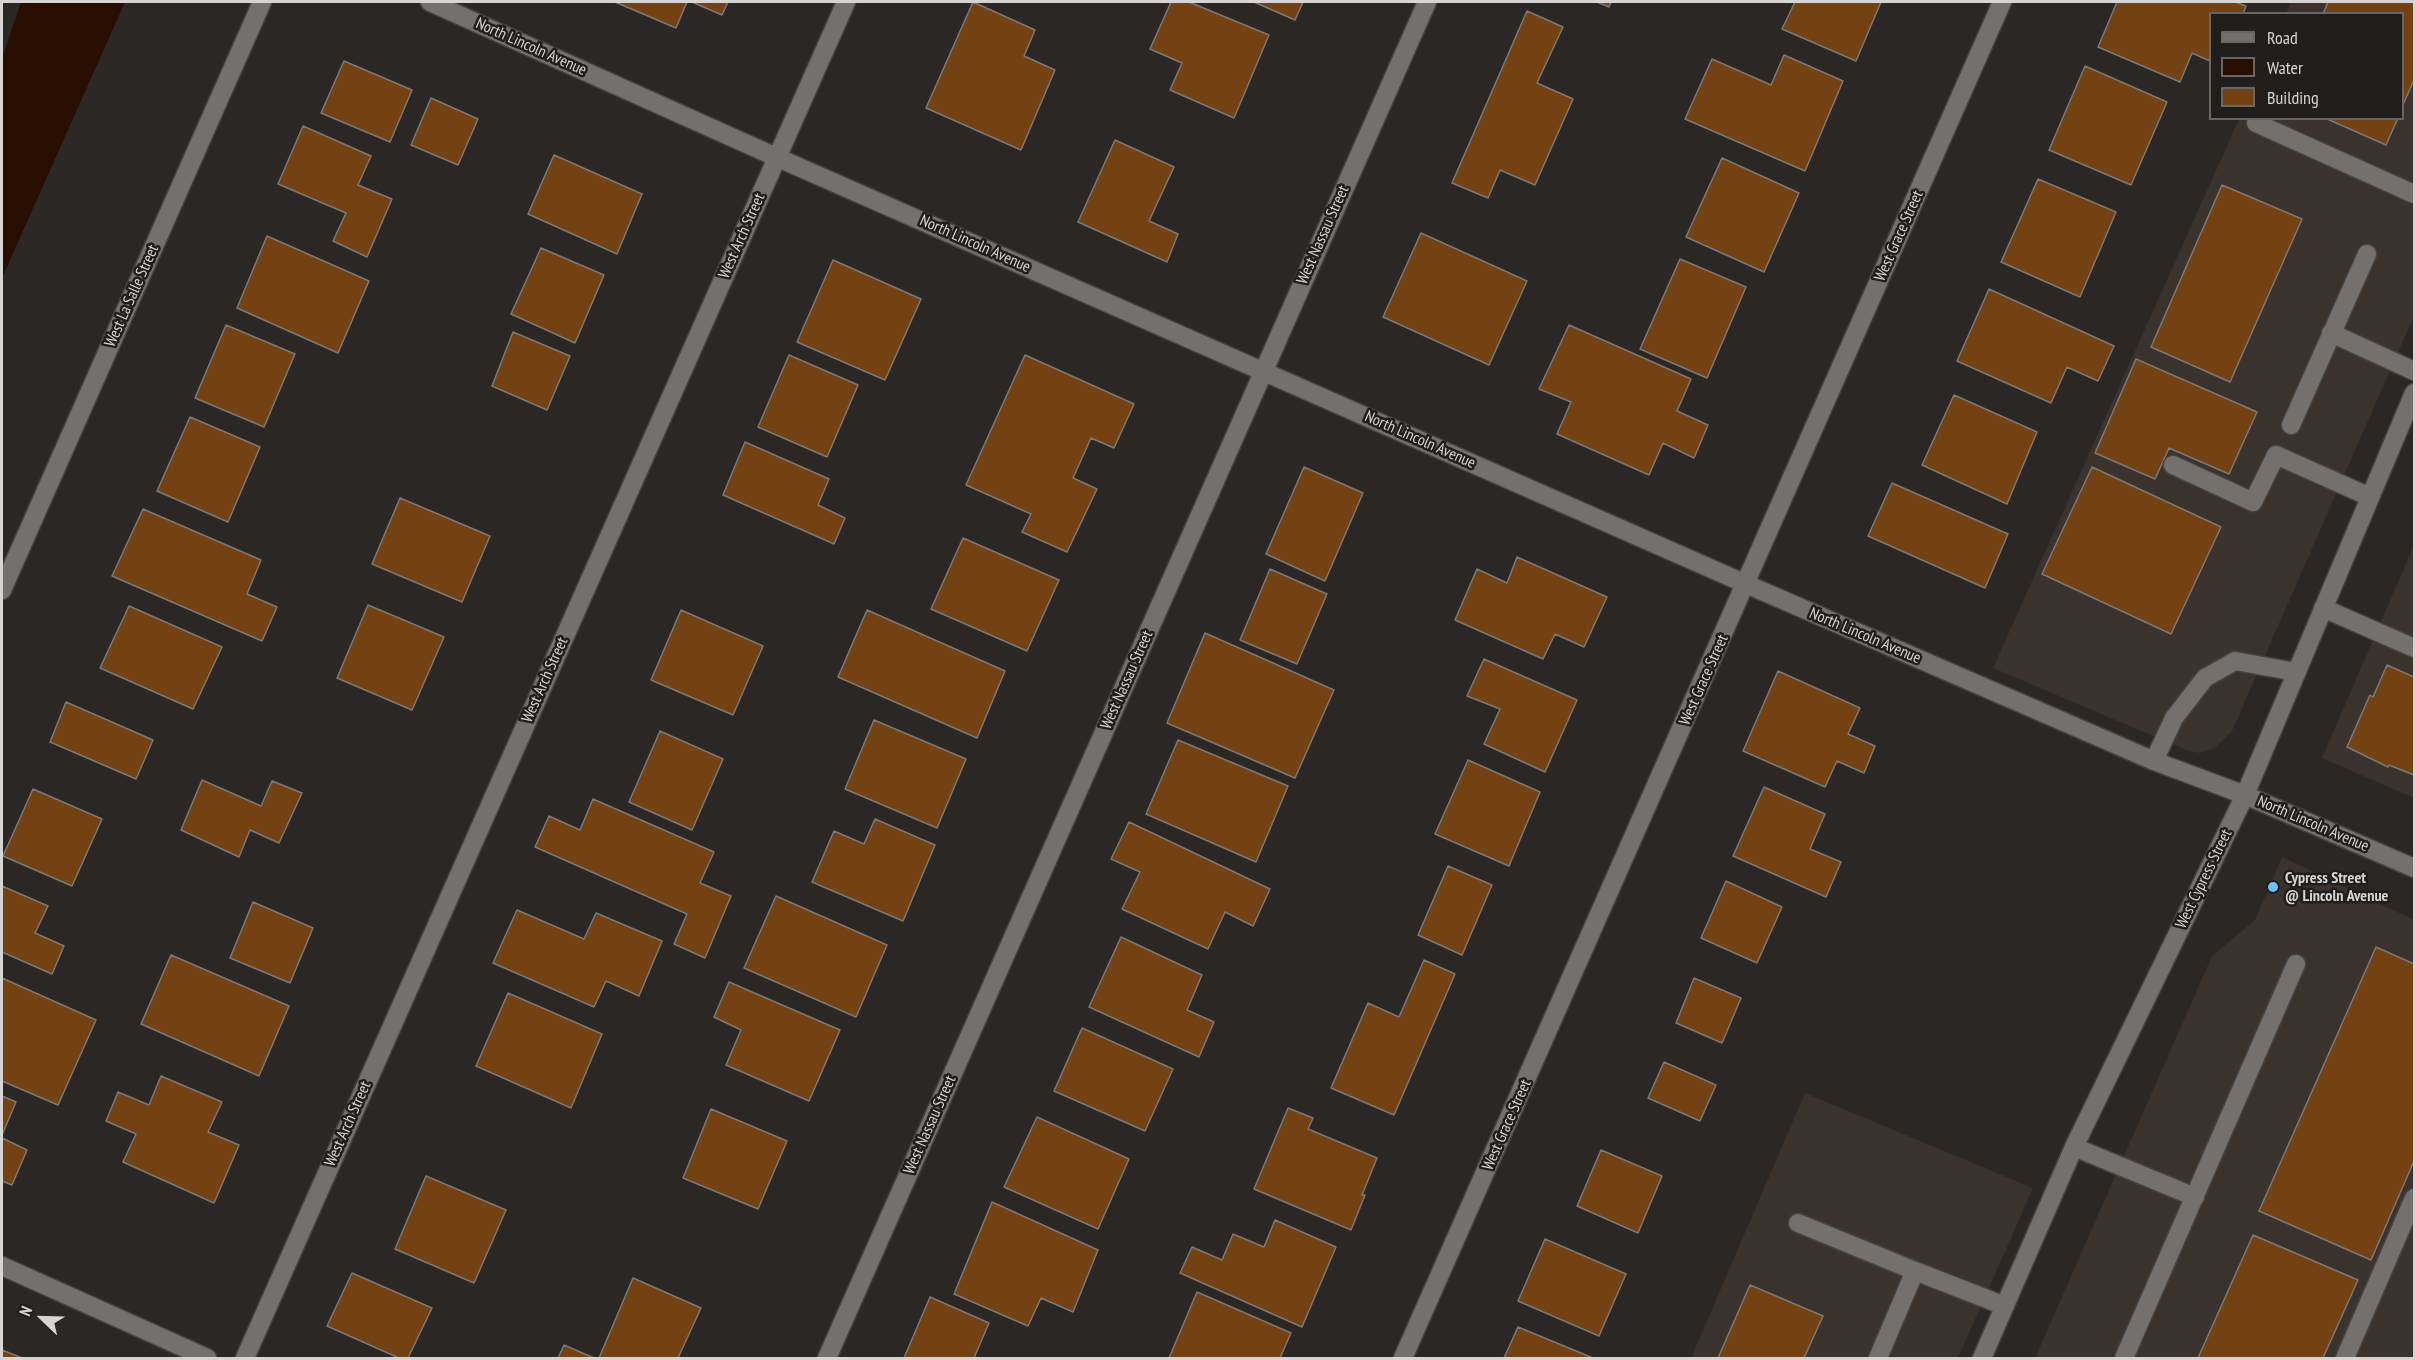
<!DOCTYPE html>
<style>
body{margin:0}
#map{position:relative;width:2416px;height:1360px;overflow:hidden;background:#2a2725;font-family:"PT Sans Narrow",sans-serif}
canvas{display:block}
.frame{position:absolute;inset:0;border:3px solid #d7d5d4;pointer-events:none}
.legend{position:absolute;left:2209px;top:12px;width:195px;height:108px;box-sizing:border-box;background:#201e1c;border:2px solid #696766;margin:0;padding:8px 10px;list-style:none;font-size:18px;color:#d7d5d4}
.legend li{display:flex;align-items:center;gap:12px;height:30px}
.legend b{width:30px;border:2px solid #696766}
.north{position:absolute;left:12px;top:1288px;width:60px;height:60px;-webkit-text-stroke:4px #201e1c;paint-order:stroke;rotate:293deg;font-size:16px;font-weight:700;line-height:24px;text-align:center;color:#d7d5d4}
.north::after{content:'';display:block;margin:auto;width:21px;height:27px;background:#d7d5d4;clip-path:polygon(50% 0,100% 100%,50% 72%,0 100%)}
</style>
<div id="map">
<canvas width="2416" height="1360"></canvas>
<div class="frame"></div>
<ul class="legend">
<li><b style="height:8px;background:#73706e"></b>Road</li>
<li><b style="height:16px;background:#280e00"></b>Water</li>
<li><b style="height:16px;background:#744112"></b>Building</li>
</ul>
<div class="north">N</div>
</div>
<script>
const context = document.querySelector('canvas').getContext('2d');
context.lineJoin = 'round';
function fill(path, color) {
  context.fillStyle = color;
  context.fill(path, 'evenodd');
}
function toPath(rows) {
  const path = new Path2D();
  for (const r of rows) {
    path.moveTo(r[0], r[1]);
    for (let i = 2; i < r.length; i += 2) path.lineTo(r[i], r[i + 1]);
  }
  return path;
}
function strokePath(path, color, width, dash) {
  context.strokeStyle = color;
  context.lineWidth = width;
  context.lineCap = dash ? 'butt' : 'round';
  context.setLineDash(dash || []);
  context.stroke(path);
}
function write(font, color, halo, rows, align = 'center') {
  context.font = font + ' "PT Sans Narrow",sans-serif';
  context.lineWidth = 5;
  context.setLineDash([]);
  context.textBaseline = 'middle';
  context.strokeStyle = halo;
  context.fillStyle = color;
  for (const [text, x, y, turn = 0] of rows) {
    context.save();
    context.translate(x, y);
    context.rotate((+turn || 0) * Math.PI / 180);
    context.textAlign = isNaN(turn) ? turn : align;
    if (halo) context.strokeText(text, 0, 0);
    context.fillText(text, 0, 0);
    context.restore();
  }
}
fill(toPath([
 [2291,2,2414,2,2414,316,2232,731,2214,748,2200,753,2186,750,1993,668,2239,119,2402,118,2402,14,2286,13],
 [2414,545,2414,798,2322,758],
 [2282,857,2414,920,2414,1358,2035,1358,2212,956,2255,920],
 [1805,1093,2033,1188,1958,1358,1691,1358]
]), '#3a322d');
fill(toPath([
 [21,2,125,2,2,278,2,58]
]), '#280e00');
const building = toPath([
 [615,2,687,2,676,28,615,2],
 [692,2,728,2,722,15,692,2],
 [973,2,1035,30,1024,56,1055,70,1021,150,926,108,973,2],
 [1171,2,1189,2,1269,35,1234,118,1170,90,1182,63,1150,49,1171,2],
 [1254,2,1303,2,1295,20,1254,2],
 [1597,2,1611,2,1609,7,1597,2],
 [1795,2,1881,2,1856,61,1782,29,1795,2],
 [2117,2,2235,2,2246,6,2243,14,2210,14,2210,61,2192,53,2180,82,2098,47,2117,2],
 [2328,2,2414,2,2414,80,2402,107,2402,14,2323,14,2328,2],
 [1527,11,1563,27,1537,83,1573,99,1535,185,1500,170,1488,198,1452,183,1527,11],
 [1784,55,1843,81,1805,171,1685,119,1712,59,1771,85,1784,55],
 [344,61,412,90,390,142,321,113,344,61],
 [2085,66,2167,102,2131,185,2049,150,2085,66],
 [431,98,478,119,458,165,411,145,431,98],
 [2325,118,2398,118,2386,145,2325,118],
 [303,126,371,156,358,185,392,199,367,257,333,241,346,213,278,184,303,126],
 [1115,140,1174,167,1149,221,1178,234,1167,262,1078,222,1115,140],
 [554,155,642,194,617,254,528,214,554,155],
 [1722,158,1799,193,1764,272,1686,237,1722,158],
 [2038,179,2116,212,2080,297,2001,262,2038,179],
 [2222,185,2302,219,2230,382,2151,347,2222,185],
 [1421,233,1527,281,1489,365,1383,317,1421,233],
 [267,236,369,281,338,353,237,308,267,236],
 [541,248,604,275,575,343,511,314,541,248],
 [1680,259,1746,287,1707,378,1640,349,1680,259],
 [833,260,921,299,885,380,797,342,833,260],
 [1989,289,2114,346,2098,381,2067,367,2051,403,1957,361,1989,289],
 [226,325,295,354,264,427,195,398,226,325],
 [1569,325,1691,379,1677,411,1708,425,1694,458,1663,443,1649,475,1557,434,1571,402,1539,389,1569,325],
 [513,332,570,356,547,410,492,386,513,332],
 [789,355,858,385,827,457,758,427,789,355],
 [1025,355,1134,404,1114,448,1091,438,1073,478,1097,489,1067,552,1022,532,1031,514,966,485,1025,355],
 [2136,359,2257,412,2229,474,2169,448,2155,479,2095,453,2136,359],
 [1954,395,2037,432,2007,504,1922,465,1954,395],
 [190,417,260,447,228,522,157,491,190,417],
 [745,442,829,479,818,505,845,518,834,544,723,495,745,442],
 [1304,467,1363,493,1325,581,1266,554,1304,467],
 [2092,467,2221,527,2171,634,2042,574,2092,467],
 [1892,483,2008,534,1985,588,1868,536,1892,483],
 [400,498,490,536,462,602,372,564,400,498],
 [143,509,261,560,247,594,277,607,262,641,112,576,143,509],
 [963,538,1059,580,1027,651,931,609,963,538],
 [1517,557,1607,597,1584,647,1555,634,1543,659,1455,620,1477,569,1507,583,1517,557],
 [1270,569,1327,594,1297,664,1240,640,1270,569],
 [368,605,444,637,412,710,337,678,368,605],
 [129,606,222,647,193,709,100,668,129,606],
 [681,610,763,646,733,715,651,680,681,610],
 [867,610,1005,671,977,738,838,677,867,610],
 [1205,633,1334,690,1295,778,1167,723,1205,633],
 [1484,659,1577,700,1545,772,1484,744,1500,709,1467,696,1484,659],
 [2387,665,2414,677,2414,775,2389,765,2388,767,2347,747,2370,695,2373,697,2387,665],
 [1778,671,1860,708,1848,734,1875,746,1864,773,1837,761,1825,787,1743,751,1778,671],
 [66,702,153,740,136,779,50,742,66,702],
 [874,720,966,759,937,828,845,789,874,720],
 [660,731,723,759,692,830,629,802,660,731],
 [1178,740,1288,786,1256,862,1146,814,1178,740],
 [1468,760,1540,792,1509,866,1435,834,1468,760],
 [202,780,261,806,272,781,302,793,279,843,250,830,239,857,181,830,202,780],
 [1764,787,1825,814,1810,849,1841,862,1826,897,1733,856,1764,787],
 [33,789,102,819,72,886,3,856,33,789],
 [593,799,714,852,700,883,731,896,705,958,674,944,687,914,535,847,549,816,580,830,593,799],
 [875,819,935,845,903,921,812,882,834,831,864,844,875,819],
 [1129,822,1270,889,1253,926,1225,912,1208,949,1122,909,1140,872,1111,859,1129,822],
 [1448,866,1492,885,1462,955,1418,935,1448,866],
 [1726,881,1782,907,1757,963,1701,938,1726,881],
 [2,886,48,906,35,933,64,946,52,974,2,952,2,886],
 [776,896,887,945,856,1017,744,968,776,896],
 [253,902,313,928,290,983,230,958,253,902],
 [517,910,584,939,596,913,662,941,639,996,606,981,594,1007,493,963,517,910],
 [1121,937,1202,975,1187,1010,1214,1022,1199,1057,1089,1007,1121,937],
 [2376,947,2414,964,2414,1161,2371,1260,2259,1211,2376,947],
 [171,955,289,1006,259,1076,141,1024,171,955],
 [1424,960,1455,974,1394,1115,1331,1088,1368,1003,1399,1017,1424,960],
 [2,978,96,1020,58,1105,2,1081,2,978],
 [1694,978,1741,998,1722,1043,1676,1023,1694,978],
 [729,982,840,1030,809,1101,726,1065,741,1030,714,1017,729,982],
 [508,993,602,1034,571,1108,476,1066,508,993],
 [1082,1028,1173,1069,1145,1131,1054,1091,1082,1028],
 [1664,1062,1716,1085,1700,1121,1648,1098,1664,1062],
 [161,1076,222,1102,208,1132,239,1145,214,1203,123,1162,136,1134,106,1121,118,1092,149,1105,161,1076],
 [2,1096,16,1102,2,1135,2,1096],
 [1288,1108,1313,1118,1308,1129,1377,1158,1362,1195,1365,1195,1351,1230,1254,1189,1288,1108],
 [711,1109,787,1141,758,1209,683,1178,711,1109],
 [1037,1117,1129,1159,1098,1229,1004,1187,1037,1117],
 [2,1138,27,1150,12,1185,2,1181,2,1138],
 [1601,1150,1662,1176,1638,1233,1577,1206,1601,1150],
 [426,1176,506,1210,474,1283,395,1249,426,1176],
 [992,1202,1098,1250,1073,1312,1041,1298,1028,1326,954,1294,992,1202],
 [1275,1220,1336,1247,1302,1327,1180,1273,1192,1247,1222,1260,1233,1234,1264,1247,1275,1220],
 [2253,1235,2358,1280,2323,1358,2198,1358,2253,1235],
 [1545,1239,1626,1274,1599,1336,1518,1301,1545,1239],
 [352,1273,432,1308,408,1358,399,1358,327,1326,352,1273],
 [633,1278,701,1308,678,1358,599,1358,633,1278],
 [1750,1285,1823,1316,1804,1358,1718,1358,1750,1285],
 [1197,1292,1291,1333,1280,1358,1169,1358,1197,1292],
 [930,1297,989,1323,974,1358,904,1358,930,1297],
 [1518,1327,1593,1358,1504,1358,1518,1327],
 [564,1345,594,1358,558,1358,564,1345],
 [2,1350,22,1358,2,1358,2,1350]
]);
fill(building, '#744112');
strokePath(building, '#7c7977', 1.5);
const minor = toPath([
 [430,2,776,157,1746,584,2154,761,2245,795,2414,868],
 [2256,123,2414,194],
 [2331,333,2414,371],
 [2291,425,2367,254],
 [2173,465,2253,502,2276,455,2370,497],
 [2,590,262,2],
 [2323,608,2414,648],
 [2154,761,2174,718,2205,678,2235,661,2296,672],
 [2074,1147,2195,1197],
 [1798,1223,1915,1271],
 [2,1266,207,1358],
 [245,1358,846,2],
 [827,1358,1427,2],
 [1403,1358,2002,2],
 [1878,1358,1915,1271,2005,1306],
 [1982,1358,2074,1147,2245,795,2414,393],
 [2124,1358,2296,964],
 [2345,1358,2414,1198]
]);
strokePath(minor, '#454341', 21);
strokePath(minor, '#73706e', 18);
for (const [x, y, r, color] of [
 [2273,887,6,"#70c1f4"]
]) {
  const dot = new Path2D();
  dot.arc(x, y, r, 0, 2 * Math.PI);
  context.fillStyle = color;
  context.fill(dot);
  strokePath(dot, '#201e1c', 2);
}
write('16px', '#d7d5d4', '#201e1c', [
 ["North Lincoln Avenue",531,47,24],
 ["West Nassau Street",1323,235,-66],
 ["West Arch Street",742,236,-66],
 ["West Grace Street",1899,236,-66],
 ["North Lincoln Avenue",975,244,24],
 ["West La Salle Street",132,296,-66],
 ["North Lincoln Avenue",1420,440,24],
 ["North Lincoln Avenue",1865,636,23],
 ["West Arch Street",545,680,-66],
 ["West Nassau Street",1127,680,-66],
 ["West Grace Street",1704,680,-66],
 ["North Lincoln Avenue",2313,824,23],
 ["West Cypress Street",2204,879,-64],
 ["West Arch Street",348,1124,-66],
 ["West Nassau Street",930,1125,-66],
 ["West Grace Street",1507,1125,-66]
]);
write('bold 16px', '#d7d5d4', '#201e1c', [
 ["Cypress Street",2285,878],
 ["@ Lincoln Avenue",2285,896]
], 'left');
</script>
